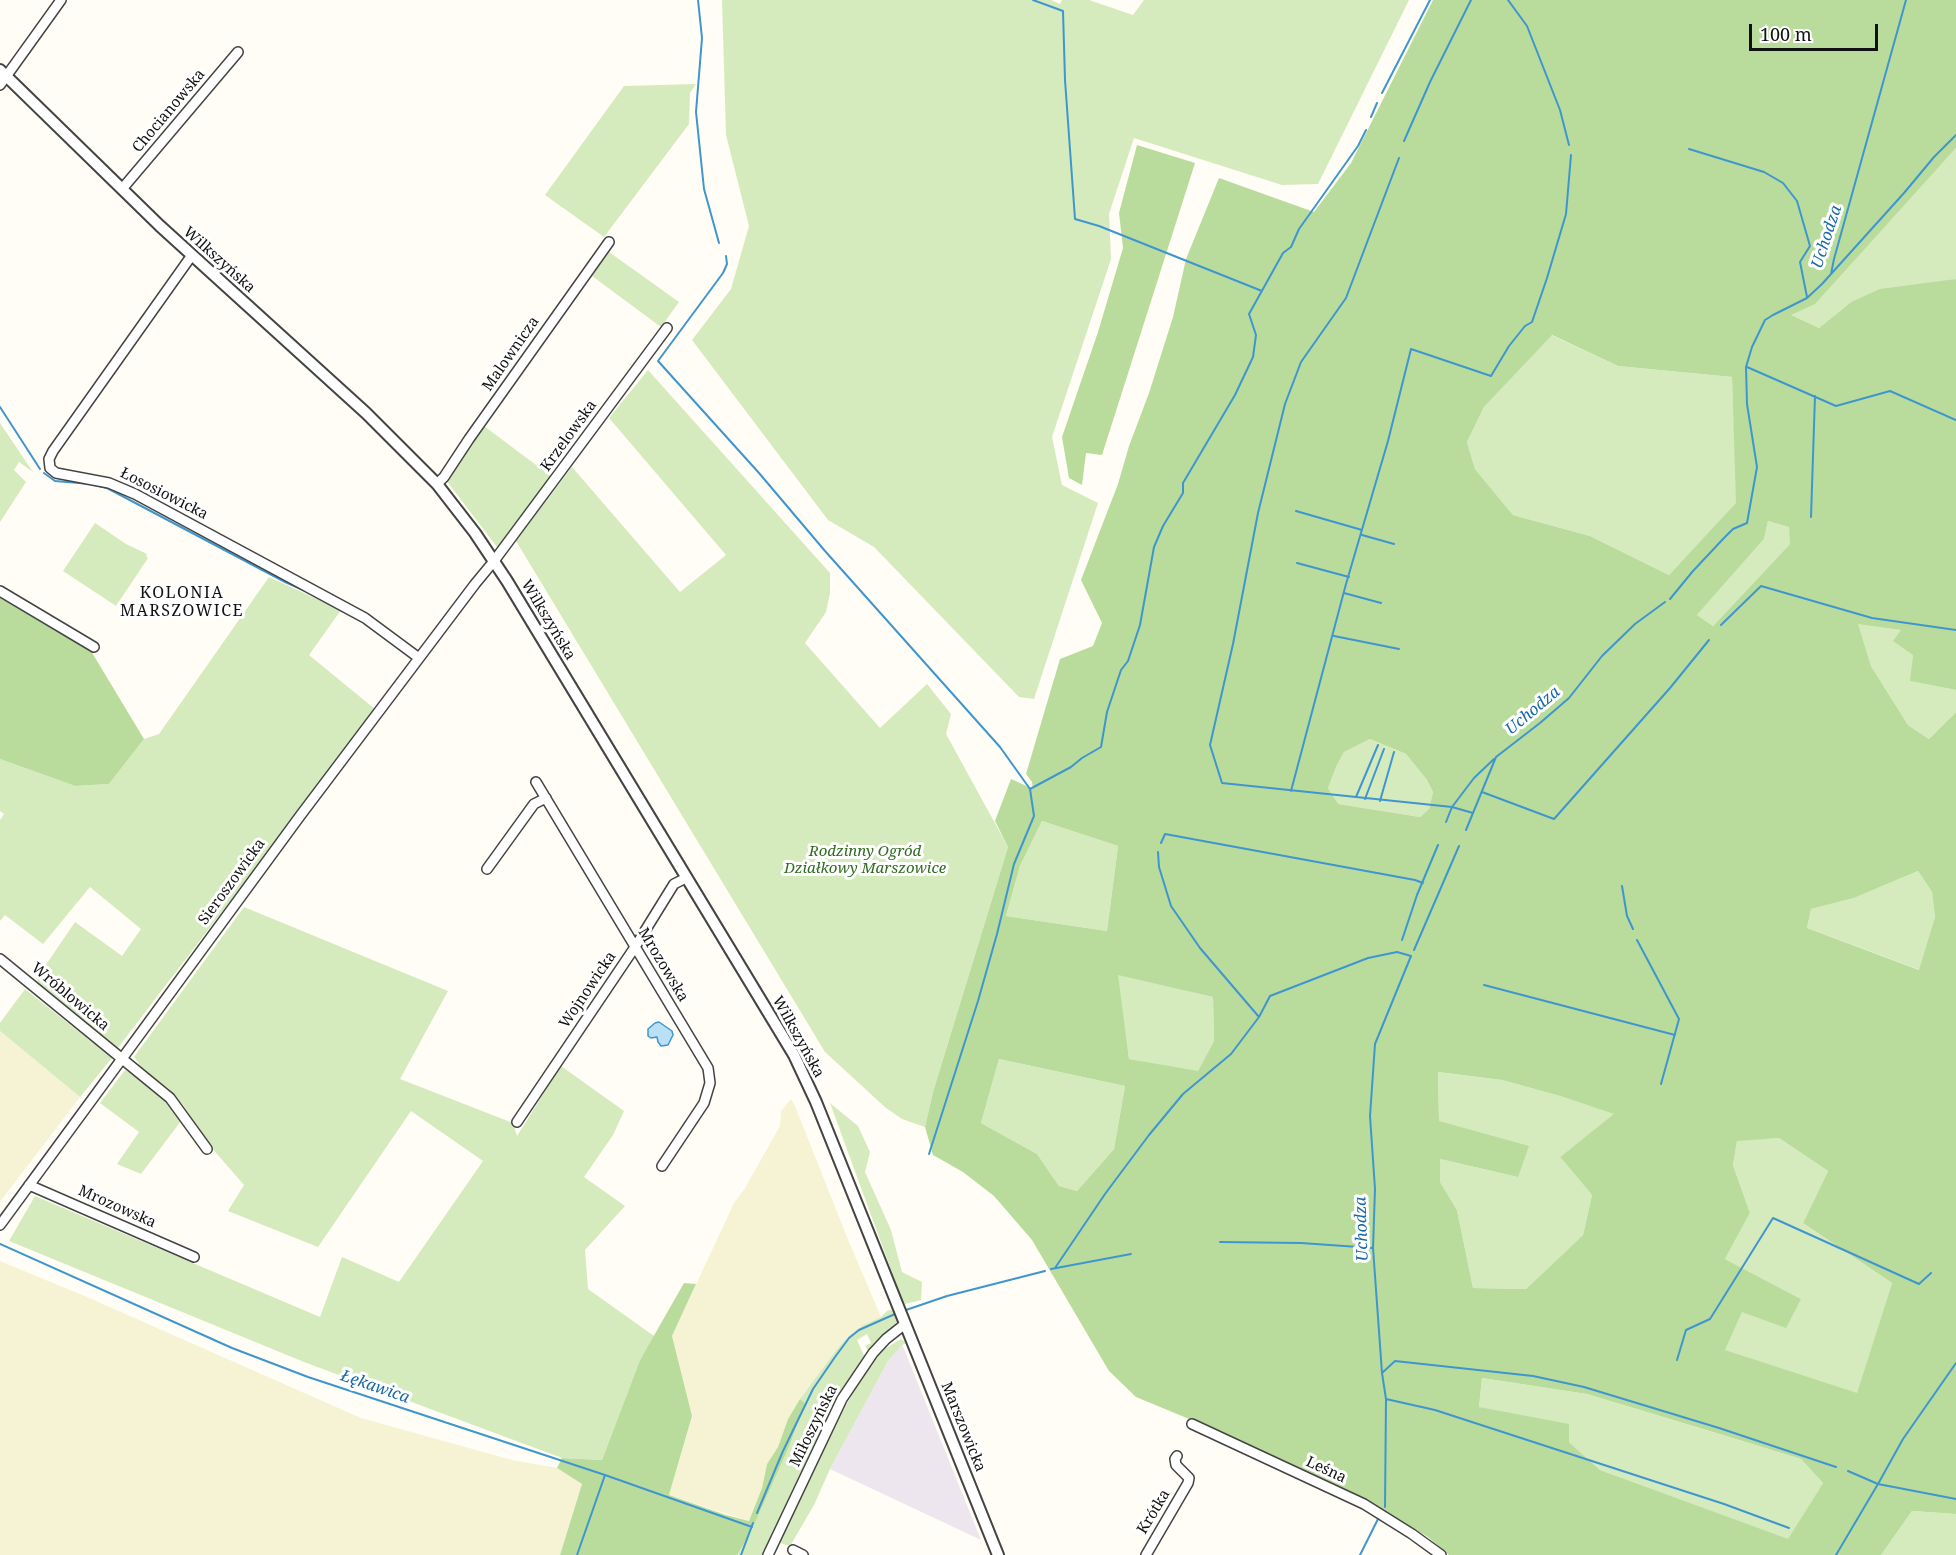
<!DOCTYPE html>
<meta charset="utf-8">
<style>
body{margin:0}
#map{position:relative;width:1956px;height:1555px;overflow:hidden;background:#fffdf5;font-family:"Noto Serif",serif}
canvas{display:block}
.scale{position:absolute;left:1749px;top:24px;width:129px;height:27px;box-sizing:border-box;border:3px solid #111;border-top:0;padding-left:8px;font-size:18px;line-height:21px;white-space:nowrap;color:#111;-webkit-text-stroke:4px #fff;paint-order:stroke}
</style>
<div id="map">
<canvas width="1956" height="1555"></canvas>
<div class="scale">100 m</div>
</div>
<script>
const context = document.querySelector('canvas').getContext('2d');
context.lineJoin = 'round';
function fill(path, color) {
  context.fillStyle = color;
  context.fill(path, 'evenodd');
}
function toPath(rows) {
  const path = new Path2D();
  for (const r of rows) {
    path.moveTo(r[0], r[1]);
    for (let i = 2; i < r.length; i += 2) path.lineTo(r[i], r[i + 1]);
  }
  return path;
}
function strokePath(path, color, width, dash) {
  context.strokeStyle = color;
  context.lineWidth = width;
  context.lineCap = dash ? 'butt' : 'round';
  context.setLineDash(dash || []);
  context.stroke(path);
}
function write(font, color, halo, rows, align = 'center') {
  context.font = font + ' "Noto Serif",serif';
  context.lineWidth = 6;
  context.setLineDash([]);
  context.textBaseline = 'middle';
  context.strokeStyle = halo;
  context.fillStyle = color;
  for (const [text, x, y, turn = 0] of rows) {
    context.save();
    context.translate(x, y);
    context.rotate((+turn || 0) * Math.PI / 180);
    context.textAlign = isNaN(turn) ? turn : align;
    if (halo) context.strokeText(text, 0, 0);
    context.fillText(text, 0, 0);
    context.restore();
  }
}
fill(toPath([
 [902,1344,981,1540,830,1469,888,1361]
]), '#eee6ef');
fill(toPath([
 [0,1031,80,1097,0,1202],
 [791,1099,795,1106,849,1242,881,1317,863,1325,850,1335,837,1349,800,1399,788,1419,778,1447,767,1464,762,1488,749,1521,669,1495,692,1416,672,1336,734,1203,745,1188,780,1126,781,1111],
 [0,1261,87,1297,361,1418,512,1460,557,1468,582,1484,560,1555,0,1555]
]), '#f6f3d4');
fill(toPath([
 [722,0,1051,0,1060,4,1062,0,1089,0,1133,15,1144,0,1409,0,1318,184,1282,185,1134,138,1109,214,1111,259,1052,437,1062,485,1098,503,1034,699,1019,697,874,547,828,520,692,340,731,289,749,226,726,135],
 [696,84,690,93,689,124,604,237,545,195,624,86],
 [1956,148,1956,279,1851,302,1819,328,1790,315,1815,303],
 [609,252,679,302,661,327,592,276],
 [1551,335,1618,366,1732,377,1737,503,1669,575,1590,536,1513,515,1475,469,1467,442,1484,407],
 [648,370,830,573,830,593,826,612,805,643,880,728,927,684,951,714,946,734,1008,847,933,1092,925,1127,902,1119,886,1108,825,1052,516,541,572,467,680,592,726,555,609,418],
 [0,423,33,472,19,462,14,470,26,482,0,522],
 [484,426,552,477,500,546,497,547,446,480],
 [1768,521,1790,527,1790,544,1713,626,1697,615,1764,539],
 [95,523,126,544,147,554,146,556,148,558,116,606,63,571],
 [269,577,341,610,309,655,376,710,117,1049,38,985,37,978,75,922,122,956,141,929,90,887,43,944,5,915,0,921,0,820,4,814,0,811,0,759,75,786,109,784,144,739,159,734],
 [1857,623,1901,630,1913,655,1911,681,1956,690,1956,712,1929,739,1908,725,1871,666],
 [1370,739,1406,754,1427,780,1433,792,1429,809,1420,817,1337,804,1328,788,1337,765,1344,752],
 [1042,821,1118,846,1107,931,1006,916,1020,866],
 [1918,871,1932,892,1935,917,1920,970,1807,928,1811,909,1854,898],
 [244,907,448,991,400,1079,513,1123,517,1136,561,1066,624,1111,613,1135,584,1177,625,1206,585,1250,588,1289,654,1336,640,1360,602,1460,562,1458,304,1362,9,1241,35,1196,320,1317,342,1257,399,1282,483,1161,411,1111,318,1247,228,1211,244,1185,210,1146,183,1105,168,1088,144,1071,134,1057],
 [1117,974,1213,997,1214,1041,1198,1072,1129,1059],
 [25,989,112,1058,80,1097,0,1031,0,1023],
 [999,1059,1125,1086,1114,1149,1077,1191,1059,1186,1037,1154,981,1123],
 [125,1070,134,1074,166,1099,181,1121,141,1174,117,1164,139,1132,100,1103],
 [1438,1072,1502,1080,1560,1096,1615,1114,1560,1157,1592,1195,1583,1235,1526,1289,1473,1288,1457,1210,1440,1182,1440,1159,1518,1177,1439,1121],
 [830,1103,858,1126,870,1152,865,1172,891,1230,902,1272,922,1282,921,1300,905,1304,901,1297],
 [1779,1138,1828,1171,1803,1223,1892,1283,1857,1394,1724,1350,1742,1312,1801,1299,1725,1259,1750,1213,1733,1165,1737,1140],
 [894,1309,897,1322,869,1352,865,1346,871,1343,867,1334,857,1340,865,1358,836,1400,800,1474,765,1555,737,1555,750,1534,789,1447,805,1403,800,1399,837,1349,850,1335,863,1325,881,1317,887,1311],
 [901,1339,907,1343,902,1345,888,1361,830,1469,814,1505,790,1546,780,1543,831,1433,862,1376,883,1350],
 [1482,1378,1587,1394,1801,1459,1823,1483,1788,1540,1600,1470,1569,1442,1479,1407],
 [1912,1511,1956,1514,1956,1555,1881,1555]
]), '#d5ebbd');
fill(toPath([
 [1433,0,1956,0,1956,148,1815,304,1791,315,1819,328,1851,302,1880,289,1956,279,1956,690,1910,681,1913,655,1893,641,1901,630,1858,624,1871,666,1908,725,1929,739,1956,712,1956,1514,1912,1511,1881,1555,1449,1555,1428,1537,1380,1508,1223,1433,1136,1397,1109,1371,1032,1240,994,1196,963,1172,933,1155,925,1127,933,1092,1008,847,995,821,1011,779,1033,789,1032,782,1026,774,1060,659,1093,646,1102,623,1081,580,1118,484,1129,446,1149,393,1173,317,1186,259,1219,178,1314,212,1351,163],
 [1552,335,1618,366,1732,377,1736,503,1669,575,1590,536,1513,515,1475,469,1467,442,1484,407],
 [1768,521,1789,527,1790,544,1713,626,1697,615,1764,539],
 [1370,739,1406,754,1427,780,1433,792,1429,809,1420,817,1338,804,1328,788,1337,765,1344,752],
 [1042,821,1118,846,1107,931,1006,916,1020,866],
 [1918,871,1932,892,1935,917,1919,970,1807,928,1811,909,1854,898],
 [1118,975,1213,997,1214,1041,1198,1071,1129,1059],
 [999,1059,1125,1086,1114,1149,1077,1191,1059,1186,1037,1154,981,1123],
 [1438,1072,1502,1080,1560,1096,1614,1114,1560,1157,1592,1195,1583,1235,1526,1289,1473,1288,1457,1210,1440,1182,1440,1159,1518,1177,1529,1146,1439,1121],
 [1779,1138,1828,1171,1803,1223,1892,1283,1857,1393,1725,1350,1742,1312,1786,1328,1801,1299,1725,1259,1750,1213,1733,1165,1737,1141],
 [1482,1378,1587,1394,1716,1433,1801,1459,1823,1483,1788,1539,1600,1470,1569,1442,1569,1424,1479,1407],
 [1137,145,1195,163,1102,455,1086,453,1082,485,1069,478,1062,437,1098,332,1123,248,1119,213],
 [0,594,88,646,144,739,109,784,75,786,0,759],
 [684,1283,696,1284,672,1336,692,1416,669,1495,726,1515,749,1521,762,1488,767,1464,778,1447,788,1419,800,1399,805,1403,789,1447,750,1534,737,1555,560,1555,582,1484,557,1468,562,1458,602,1460,640,1360]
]), '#b9dc9c');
const water = toPath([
 [659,1022,672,1031,673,1035,668,1045,661,1046,658,1042,657,1037,651,1038,648,1036,648,1029,655,1023,659,1022]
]);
fill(water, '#b9e0f7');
strokePath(water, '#3f96cf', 1.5);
strokePath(toPath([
 [698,0,702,38,696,112,704,189,719,243],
 [1033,0,1063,11,1065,80,1075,219,1099,226,1262,291],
 [1508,0,1527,26,1560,110,1569,145],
 [1382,93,1430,0],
 [1371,117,1377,103],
 [1404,141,1430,82,1471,0],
 [1689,149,1764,172,1783,183,1797,201,1810,246,1800,262,1807,297],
 [1399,158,1346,298,1301,362,1285,404,1258,513,1233,644,1210,745,1222,783,1452,807,1473,813],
 [726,256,727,264,723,273,658,361,759,473,825,551,1000,747,1030,789],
 [1831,274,1834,259,1906,0],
 [1747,367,1836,406,1890,391,1956,420],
 [0,407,40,469],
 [44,473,55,481,91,484,107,488,285,582,310,593],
 [1296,511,1362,530],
 [1811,517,1815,396],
 [1362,535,1394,544],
 [1297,563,1349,577],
 [1344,593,1381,603],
 [1670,599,1693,571,1724,538,1733,529,1747,523,1757,467,1747,404,1746,367,1752,347,1765,320,1773,315,1807,298,1822,284,1904,193,1934,157,1956,135],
 [1721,625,1761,586,1872,618,1956,630],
 [1334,636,1399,649],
 [1291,791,1346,584,1388,441,1411,349,1491,376,1509,346,1525,326,1532,322,1547,278,1566,214,1571,155],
 [1482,792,1554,819,1670,688,1709,640],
 [1356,797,1378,745],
 [1365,799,1384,749],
 [1380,801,1394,752],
 [1446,822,1452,807,1474,778,1494,759],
 [1466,830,1496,757,1540,723,1569,698,1602,656,1635,624,1665,602],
 [1161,843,1165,834,1415,880,1423,883],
 [1158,852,1159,867,1171,906,1200,948,1259,1017],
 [1622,886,1627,916,1633,929],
 [1402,940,1417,895,1438,845],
 [1637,940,1679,1019,1661,1084],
 [1414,950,1459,846],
 [1484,985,1675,1035],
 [929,1154,978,1001,997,934,1014,864,1034,816,1030,789,1071,767,1082,758,1101,747,1107,712,1121,670,1128,661,1140,625,1154,547,1163,526,1183,493,1183,483,1235,395,1253,357,1256,335,1249,314,1283,253,1291,247,1299,229,1358,146,1366,130],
 [1220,1242,1301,1243,1373,1248],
 [0,1244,232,1348,308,1377,605,1475,752,1527],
 [1055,1268,1105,1194,1149,1135,1183,1094,1231,1054,1259,1017,1270,996,1368,958,1397,952,1411,956,1375,1044,1370,1116,1375,1189,1373,1248,1382,1373,1386,1399,1385,1507],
 [1051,1269,1131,1254],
 [906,1310,947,1296,1045,1271],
 [1677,1360,1686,1330,1710,1319,1773,1218,1919,1284,1931,1273],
 [1382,1373,1395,1361,1533,1376,1584,1387,1719,1428,1836,1467],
 [1386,1399,1435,1410,1724,1504,1789,1528],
 [1848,1471,1878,1484,1903,1439,1956,1363],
 [757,1513,783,1451,813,1389,835,1357,849,1338,859,1330,895,1314],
 [577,1555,605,1475],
 [741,1555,753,1523],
 [1360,1555,1378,1519],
 [1836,1555,1878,1484,1956,1499]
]), '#3f96cf', 2);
const minor = toPath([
 [0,85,61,0],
 [122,189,238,52],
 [192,255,53,451,49,459,50,468,56,473,109,483,135,494,365,618,419,658],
 [437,484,444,477,469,439,609,242],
 [0,591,94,647],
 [536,782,708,1068,710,1083,704,1103,662,1166],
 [487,869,534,804,546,798],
 [0,959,170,1098,207,1149],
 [517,1122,635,947,674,884,686,878],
 [29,1185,194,1257],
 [0,1225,300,816,475,584,494,561,667,328],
 [1192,1424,1364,1504,1412,1534,1441,1555],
 [793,1550,803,1555],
 [768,1555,842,1399,873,1353,886,1339,905,1324],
 [1146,1555,1188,1483,1189,1478,1176,1465,1175,1459,1177,1456]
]);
const tertiary = toPath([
 [0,70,160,226,366,413,437,484,475,533,507,581,794,1055,816,1102,998,1555]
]);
strokePath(minor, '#444', 12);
strokePath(tertiary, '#444', 14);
strokePath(minor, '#fff', 9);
strokePath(tertiary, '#fff', 10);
write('15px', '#111', '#fff', [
 ["Chocianowska",169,111,-50],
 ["Wilkszyńska",219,260,42],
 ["Malownicza",511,354,-55],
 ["Krzelowska",569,436,-54],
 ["Łososiowicka",164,494,27],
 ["Wilkszyńska",548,620,59],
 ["Sieroszowicka",232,882,-54],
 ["Mrozowska",663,965,59],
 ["Wojnowicka",588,990,-56],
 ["Wróblowicka",70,997,40],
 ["Wilkszyńska",798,1037,61],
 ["Mrozowska",117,1207,24],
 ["Miłoszyńska",814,1426,-64],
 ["Marszowicka",963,1427,68],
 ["Leśna",1326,1470,25],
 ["Krótka",1154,1512,-59]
]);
write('italic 15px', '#2f6b1f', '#fff', [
 ["Rodzinny Ogród",865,852],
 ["Działkowy Marszowice",865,869]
]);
write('italic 16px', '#1768a6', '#fff', [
 ["Uchodza",1827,237,-72],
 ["Uchodza",1533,711,-40],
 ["Uchodza",1362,1229,-92],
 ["Łękawica",375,1387,19]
]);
context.letterSpacing = '1.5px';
write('16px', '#111', '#fff', [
 ["KOLONIA",182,593],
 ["MARSZOWICE",182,611]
]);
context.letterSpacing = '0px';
</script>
